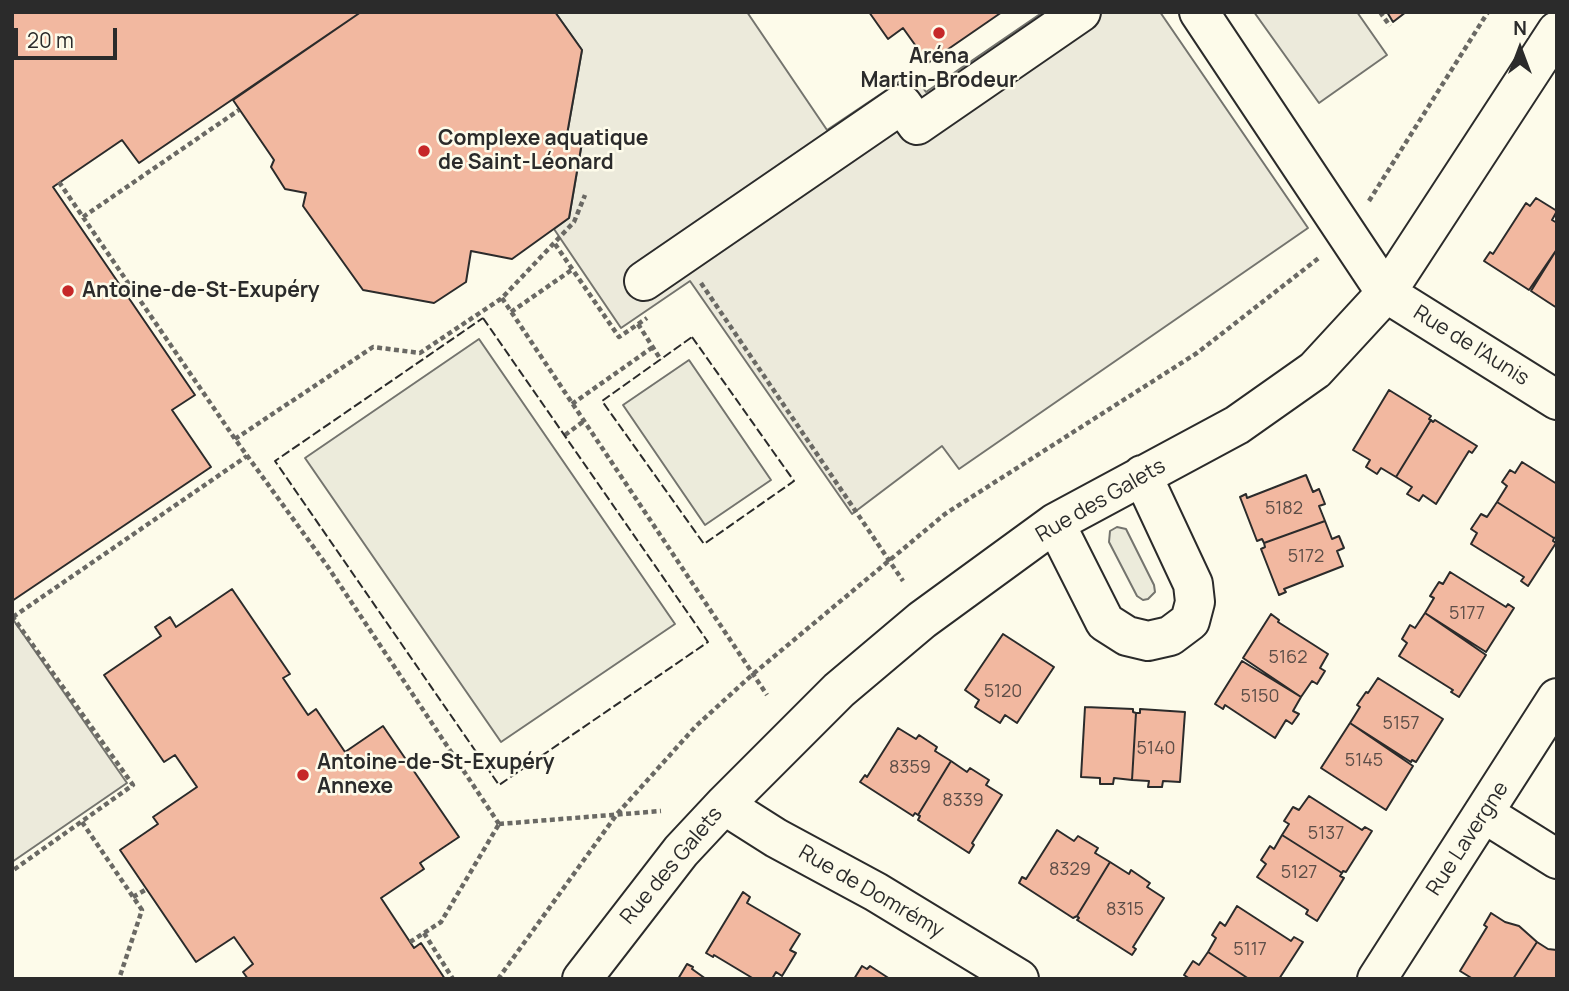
<!DOCTYPE html>
<meta charset="utf-8">
<style>
body{margin:0}
#map{position:relative;width:1569px;height:991px;overflow:hidden;background:#fdfbea;font-family:Manrope,sans-serif}
canvas{display:block}
.frame{position:absolute;inset:0;border:14px solid #2b2b2b;pointer-events:none}
.north{position:absolute;left:1485px;top:14px;width:70px;height:70px;-webkit-text-stroke:5px #fdfbea;paint-order:stroke;rotate:0deg;font-size:19px;font-weight:700;line-height:28px;text-align:center;color:#2b2b2b}
.north::after{content:'';display:block;margin:auto;width:24px;height:32px;background:#2b2b2b;clip-path:polygon(50% 0,100% 100%,50% 72%,0 100%)}
.scale{position:absolute;left:14px;top:28px;width:103px;height:32px;box-sizing:border-box;border:4px solid #2b2b2b;border-top:0;padding-left:9px;font-size:21px;line-height:24px;white-space:nowrap;color:#2b2b2b;-webkit-text-stroke:5px #fdfbea;paint-order:stroke}
</style>
<div id="map">
<canvas width="1569" height="991"></canvas>
<div class="frame"></div>
<div class="north">N</div>
<div class="scale">20 m</div>
</div>
<script>
const context = document.querySelector('canvas').getContext('2d');
context.lineJoin = 'round';
function fill(path, color) {
  context.fillStyle = color;
  context.fill(path, 'evenodd');
}
function toPath(rows) {
  const path = new Path2D();
  for (const r of rows) {
    path.moveTo(r[0], r[1]);
    for (let i = 2; i < r.length; i += 2) path.lineTo(r[i], r[i + 1]);
  }
  return path;
}
function strokePath(path, color, width, dash) {
  context.strokeStyle = color;
  context.lineWidth = width;
  context.lineCap = dash ? 'butt' : 'round';
  context.setLineDash(dash || []);
  context.stroke(path);
}
function write(font, color, halo, rows, align = 'center') {
  context.font = font + ' Manrope,sans-serif';
  context.lineWidth = 5;
  context.setLineDash([]);
  context.textBaseline = 'middle';
  context.strokeStyle = halo;
  context.fillStyle = color;
  for (const [text, x, y, turn = 0] of rows) {
    context.save();
    context.translate(x, y);
    context.rotate((+turn || 0) * Math.PI / 180);
    context.textAlign = isNaN(turn) ? turn : align;
    if (halo) context.strokeText(text, 0, 0);
    context.fillText(text, 0, 0);
    context.restore();
  }
}
const green = toPath([
 [479,339,675,624,501,742,305,458,479,339],
 [689,360,771,480,705,525,623,405,689,360],
 [1117,527,1126,529,1154,585,1155,592,1148,599,1143,600,1137,596,1109,542,1110,531,1117,527]
]);
fill(green, '#ecebdb');
strokePath(green, '#74746e', 2);
const parking = toPath([
 [555,12,747,12,827,130,912,73,926,92,1043,12,1160,12,1308,228,959,469,942,446,852,514,690,281,621,328,554,229,569,218,582,143,566,140,582,50,555,12],
 [1254,12,1357,12,1387,55,1319,103,1254,12],
 [12,618,127,783,12,862,12,618]
]);
fill(parking, '#eceadb');
strokePath(parking, '#74746e', 2);
const building = toPath([
 [12,12,361,12,139,163,122,140,53,187,195,395,172,410,211,467,12,601,12,12],
 [361,12,555,12,582,50,566,140,582,142,569,218,512,259,471,251,466,282,434,303,363,290,303,206,306,193,285,189,271,167,274,160,233,100,361,12],
 [869,12,1002,12,928,63,903,28,888,39,869,12],
 [1387,12,1406,12,1393,22,1387,12],
 [1536,198,1557,211,1552,220,1557,223,1557,249,1529,290,1484,261,1490,252,1493,254,1526,203,1530,206,1536,198],
 [1557,249,1557,308,1531,291,1557,249],
 [1389,390,1431,416,1429,419,1431,420,1396,477,1381,468,1377,474,1366,467,1370,460,1353,450,1389,390],
 [1431,420,1433,422,1435,420,1477,446,1472,453,1469,451,1436,504,1423,495,1419,501,1407,494,1412,487,1396,477,1431,420],
 [1522,462,1557,484,1557,537,1554,538,1497,502,1507,486,1502,482,1510,470,1515,473,1522,462],
 [1306,475,1313,492,1319,489,1325,504,1319,506,1325,521,1264,543,1262,539,1257,541,1240,497,1246,494,1247,498,1306,475],
 [1497,502,1554,538,1553,541,1556,543,1528,586,1521,581,1524,577,1471,544,1477,533,1471,529,1481,514,1487,517,1497,502],
 [1325,521,1332,539,1339,536,1344,548,1337,551,1343,566,1284,589,1286,592,1279,595,1261,549,1265,547,1264,543,1325,521],
 [1450,572,1506,607,1508,604,1514,608,1486,652,1425,613,1434,598,1430,596,1439,582,1443,584,1450,572],
 [232,589,290,674,283,678,308,715,316,709,345,752,383,726,459,837,420,863,424,869,381,898,414,948,421,943,445,979,248,979,243,972,253,964,234,937,196,962,120,850,158,824,153,817,197,787,175,755,164,762,104,675,161,636,155,627,170,617,176,627,232,589],
 [1425,613,1486,655,1459,697,1451,692,1453,690,1399,656,1407,643,1402,639,1410,625,1415,628,1425,613],
 [1271,614,1279,620,1278,622,1328,654,1320,668,1325,671,1317,684,1312,681,1301,697,1243,658,1271,614],
 [1003,634,1054,667,1017,723,1005,715,1000,723,975,707,979,700,965,690,1003,634],
 [1242,661,1301,697,1293,711,1299,714,1292,724,1286,720,1275,738,1225,705,1223,709,1215,704,1242,661],
 [1378,678,1443,719,1416,762,1412,760,1411,762,1350,723,1360,707,1357,705,1366,692,1368,693,1378,678],
 [1085,707,1133,709,1133,712,1136,713,1132,780,1114,778,1113,784,1100,784,1100,778,1081,777,1085,707],
 [1140,709,1185,712,1180,782,1163,781,1162,787,1148,787,1149,781,1132,780,1136,713,1140,713,1140,709],
 [1350,723,1413,766,1386,810,1321,768,1350,723],
 [898,728,916,739,919,735,937,747,935,751,951,761,918,815,915,813,913,816,860,782,865,775,867,777,898,728],
 [951,761,967,772,970,768,989,780,986,785,1002,795,972,843,974,845,969,853,918,820,920,816,918,815,951,761],
 [1309,796,1362,830,1365,827,1372,831,1346,872,1343,871,1342,873,1282,835,1289,824,1284,821,1293,807,1299,810,1309,796],
 [1057,830,1074,841,1078,836,1098,848,1095,853,1110,862,1077,916,1073,918,1019,883,1022,877,1026,879,1057,830],
 [1282,835,1342,873,1340,876,1344,878,1317,921,1306,914,1308,910,1257,877,1266,864,1261,860,1270,846,1274,849,1282,835],
 [1110,862,1129,874,1131,870,1150,883,1147,887,1164,898,1133,947,1136,949,1132,955,1077,920,1079,918,1077,916,1110,862],
 [743,892,750,897,747,903,800,934,790,950,796,953,782,976,776,972,772,979,754,979,714,955,713,957,706,953,743,892],
 [1237,906,1291,941,1294,937,1303,942,1279,979,1249,979,1208,952,1216,938,1212,935,1220,922,1225,926,1237,906],
 [1491,913,1505,922,1519,926,1537,942,1513,979,1473,979,1460,971,1487,927,1484,925,1491,913],
 [1537,942,1548,949,1557,950,1557,979,1513,979,1537,942],
 [1208,952,1249,979,1190,979,1184,975,1193,961,1199,965,1208,952],
 [687,964,693,967,692,969,706,979,678,979,687,964],
 [862,966,867,969,870,966,890,979,854,979,862,966]
]);
fill(building, '#f2b8a0');
strokePath(building, '#2b2b2b', 2);
const minor = toPath([
 [1199,12,1386,293,1557,400],
 [644,281,902,104,917,125,1081,12],
 [1055,523,1105,622,1127,636,1148,641,1170,636,1190,621,1195,602,1193,584,1142,475],
 [724,805,776,838,876,892,1019,979],
 [1485,814,1557,859],
 [582,979,681,851,724,805,839,690,922,620,1055,523,1237,425,1315,370,1386,293,1557,31],
 [1377,979,1557,698]
]);
strokePath(minor, '#2b2b2b', 42);
strokePath(toPath([
 [1380,12,1390,26],
 [59,182,235,439,328,567,499,824],
 [1369,201,1488,12],
 [83,217,239,110],
 [555,244,619,337,647,318],
 [701,283,903,581],
 [502,298,767,695],
 [511,312,573,269],
 [638,324,661,360],
 [572,404,653,347],
 [565,435,584,421],
 [235,439,373,347,420,353,502,298,574,222,585,195],
 [12,616,133,785,12,871],
 [13,617,247,456],
 [82,822,142,910,119,979],
 [499,824,661,811],
 [133,897,147,889],
 [424,933,453,979],
 [410,942,441,922,499,824],
 [498,979,617,814,696,726,753,674,945,514,1197,353,1320,257]
]), '#6a6964', 4.5, [5, 3.5]);
strokePath(minor, '#fdfbea', 38);
strokePath(toPath([
 [483,318,708,642,499,785,275,461,483,318],
 [692,337,794,481,704,544,602,401,692,337]
]), '#2b2b2b', 2, [9, 3.5]);
for (const [x, y, r, color] of [
 [939,33,7,"#c62828"],
 [424,151,7,"#c62828"],
 [68,291,7,"#c62828"],
 [303,775,7,"#c62828"]
]) {
  const dot = new Path2D();
  dot.arc(x, y, r, 0, 2 * Math.PI);
  context.fillStyle = color;
  context.fill(dot);
  strokePath(dot, '#fdfbea', 2.5);
}
write('18px', '#5d4e48', null, [
 ["5182",1284,509],
 ["5172",1306,557],
 ["5177",1467,614],
 ["5162",1288,658],
 ["5120",1003,692],
 ["5150",1260,697],
 ["5157",1401,724],
 ["5140",1156,749],
 ["5145",1364,761],
 ["8359",910,768],
 ["8339",963,801],
 ["5137",1326,834],
 ["8329",1070,870],
 ["5127",1299,873],
 ["8315",1125,910],
 ["5117",1250,950]
]);
write('bold 21px', '#2b2b2b', '#fdfbea', [
 ["Aréna",939,57,"center"],
 ["Martin-Brodeur",939,81,"center"],
 ["Complexe aquatique",438,139],
 ["de Saint-Léonard",438,163],
 ["Antoine-de-St-Exupéry",82,291],
 ["Antoine-de-St-Exupéry",317,763],
 ["Annexe",317,787]
], 'left');
write('21px', '#2b2b2b', '#fdfbea', [
 ["Rue de l'Aunis",1471,346,32],
 ["Rue des Galets",1101,501,-30],
 ["Rue Lavergne",1468,839,-57],
 ["Rue des Galets",672,866,-50],
 ["Rue de Domrémy",871,892,30]
]);
</script>
